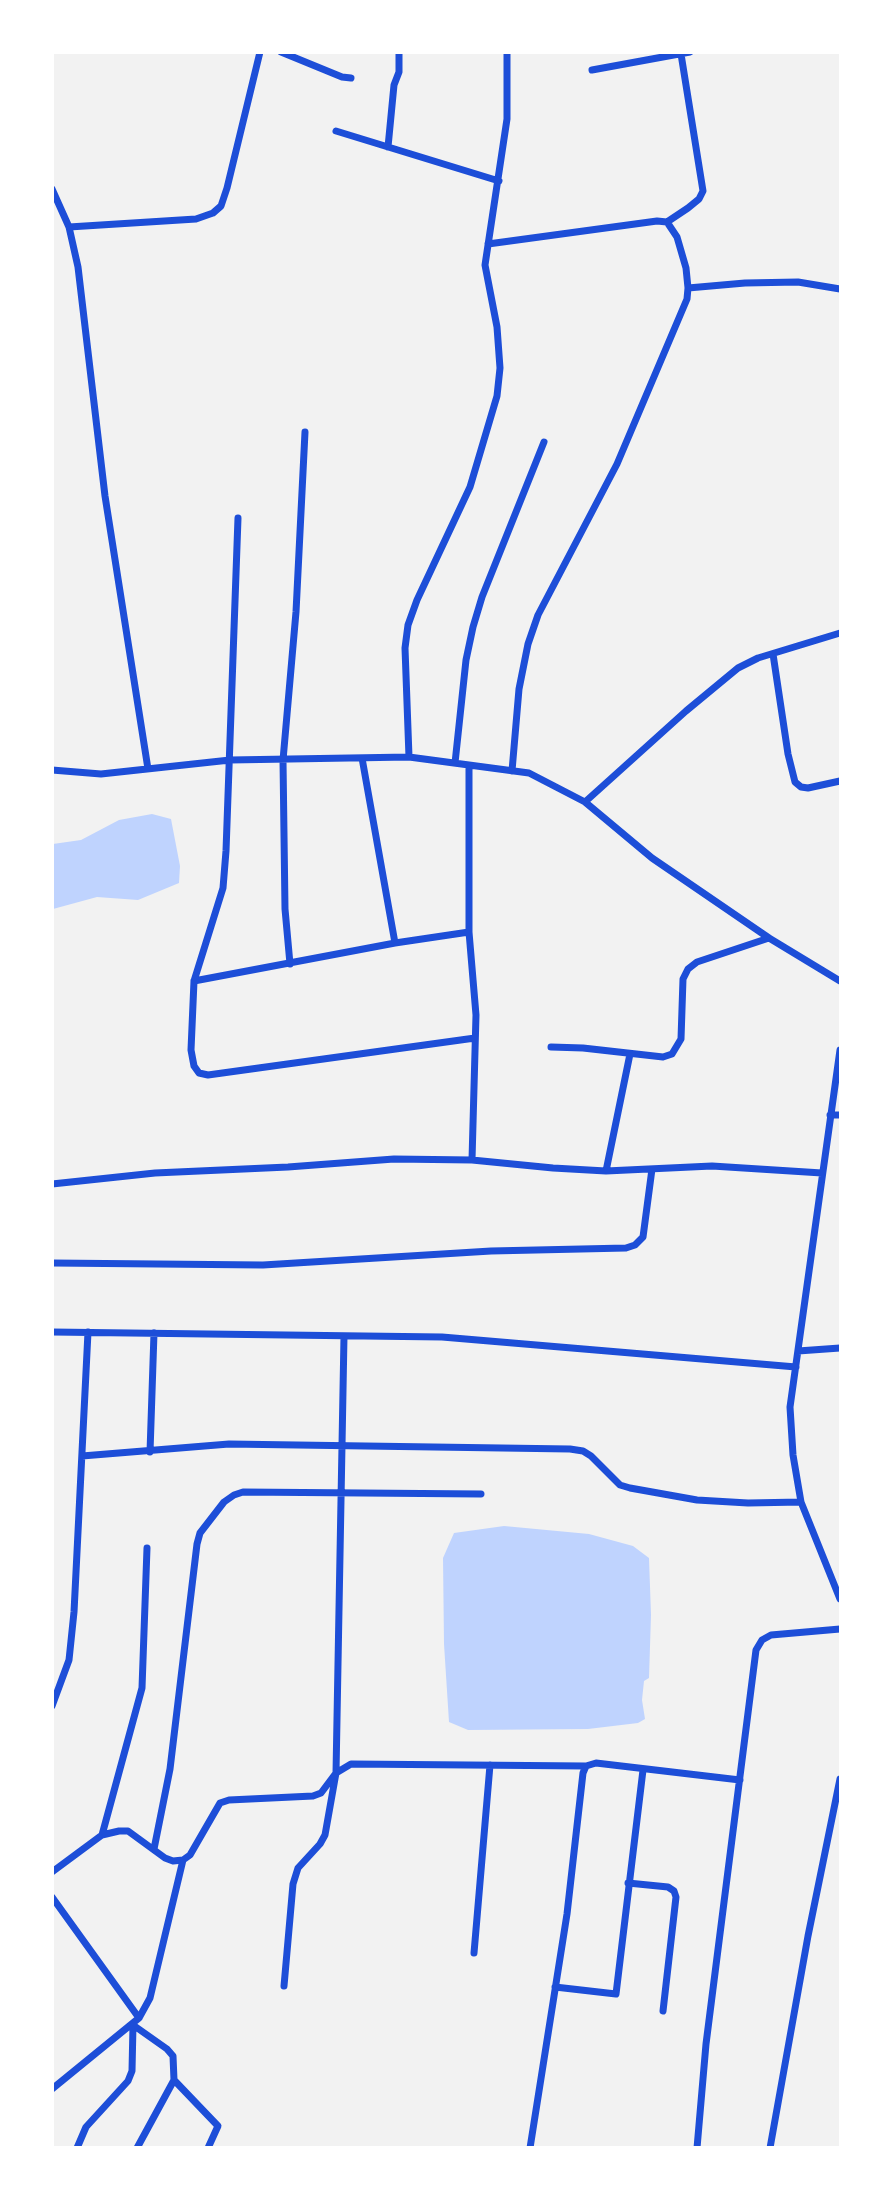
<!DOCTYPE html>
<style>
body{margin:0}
#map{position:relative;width:893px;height:2200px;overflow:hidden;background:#f2f2f2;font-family:"PT Sans Narrow",sans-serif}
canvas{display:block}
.frame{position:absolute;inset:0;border:54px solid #fff;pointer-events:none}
</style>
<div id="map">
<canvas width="893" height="2200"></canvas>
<div class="frame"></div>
</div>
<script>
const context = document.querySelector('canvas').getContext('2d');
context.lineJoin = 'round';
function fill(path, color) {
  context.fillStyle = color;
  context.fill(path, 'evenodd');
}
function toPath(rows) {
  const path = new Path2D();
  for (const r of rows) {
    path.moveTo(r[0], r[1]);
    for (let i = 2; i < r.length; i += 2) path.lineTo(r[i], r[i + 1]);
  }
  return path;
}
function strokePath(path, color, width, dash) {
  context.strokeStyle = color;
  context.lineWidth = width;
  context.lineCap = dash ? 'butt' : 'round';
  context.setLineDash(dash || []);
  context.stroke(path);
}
fill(toPath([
 [152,814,171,819,180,866,179,883,138,900,97,897,53,909,53,844,81,840,119,820],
 [504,1526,589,1534,633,1546,649,1558,651,1615,649,1678,644,1681,642,1700,645,1719,638,1723,588,1729,468,1730,449,1722,444,1644,443,1558,454,1533]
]), '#bfd3fe');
strokePath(toPath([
 [281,52,342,77,351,78],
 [592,70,690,52],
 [336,131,499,181],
 [388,147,394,85,399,72,399,52],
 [52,189,69,227,78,267,105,496,148,769],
 [667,222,688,208,699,199,703,191,681,54],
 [69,227,196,219,213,213,221,206,227,188,260,52],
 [488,244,657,221,667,222,677,237,686,268,688,288,687,299,617,464,538,615,528,644,519,689,512,771],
 [688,288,745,283,798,282,840,289],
 [238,518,226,851,223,888,194,981,191,1050,194,1066,199,1073,208,1075,475,1038],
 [773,654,788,754,795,782,801,787,808,788,840,781],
 [409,757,405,648,408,625,417,600,470,487,497,396,500,368,497,327,485,265,507,119,507,52],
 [362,758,395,943],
 [455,763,466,660,473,627,482,597,544,442],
 [469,765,469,932,476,1015,472,1160],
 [52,770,101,774,230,760,409,757,529,773,585,802,652,858,769,938,840,981],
 [585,802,686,711,738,668,758,658,840,633],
 [290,964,285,909,283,760,296,612,305,432],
 [194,981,395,943,469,932],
 [551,1047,583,1048,663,1057,672,1054,681,1039,683,979,688,969,697,962,769,938],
 [840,1050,790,1407,793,1455,801,1502,840,1599],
 [830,1115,840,1115],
 [606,1171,630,1054],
 [52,1184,155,1173,288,1167,394,1159,472,1160,553,1168,606,1171,712,1166,822,1173],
 [52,1263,263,1265,491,1251,626,1248,635,1245,643,1237,652,1169],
 [52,1332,442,1337,796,1367],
 [798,1351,840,1348],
 [150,1452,154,1333],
 [82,1456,229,1444,570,1449,583,1451,591,1456,620,1485,630,1488,697,1500,748,1503,801,1502],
 [52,1706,69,1660,74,1612,88,1332],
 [102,1835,142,1688,147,1548],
 [154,1849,170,1769,197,1544,200,1533,224,1502,234,1495,243,1492,481,1494],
 [52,1872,102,1835,119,1831,128,1831,165,1858,173,1861,183,1860,190,1855,220,1803,229,1800,313,1796,321,1793,336,1773,351,1764,586,1766],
 [628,1883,668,1887,674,1891,676,1897,663,2011],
 [52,1897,139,2018],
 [474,1953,490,1765],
 [284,1986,293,1884,298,1868,320,1844,325,1835,336,1773,344,1336],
 [555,1987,616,1994,643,1770],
 [133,2025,167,2049,173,2056,174,2080,218,2126,208,2148],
 [52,2089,139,2018,150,1998,183,1860],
 [77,2148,86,2127,128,2081,132,2071,133,2025],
 [137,2148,174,2080],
 [530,2148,567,1914,583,1773,586,1766,596,1763,740,1780],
 [697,2148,706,2044,756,1650,762,1640,771,1635,840,1629],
 [770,2148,808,1936,840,1779]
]), '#1d4ed8', 7);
</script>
